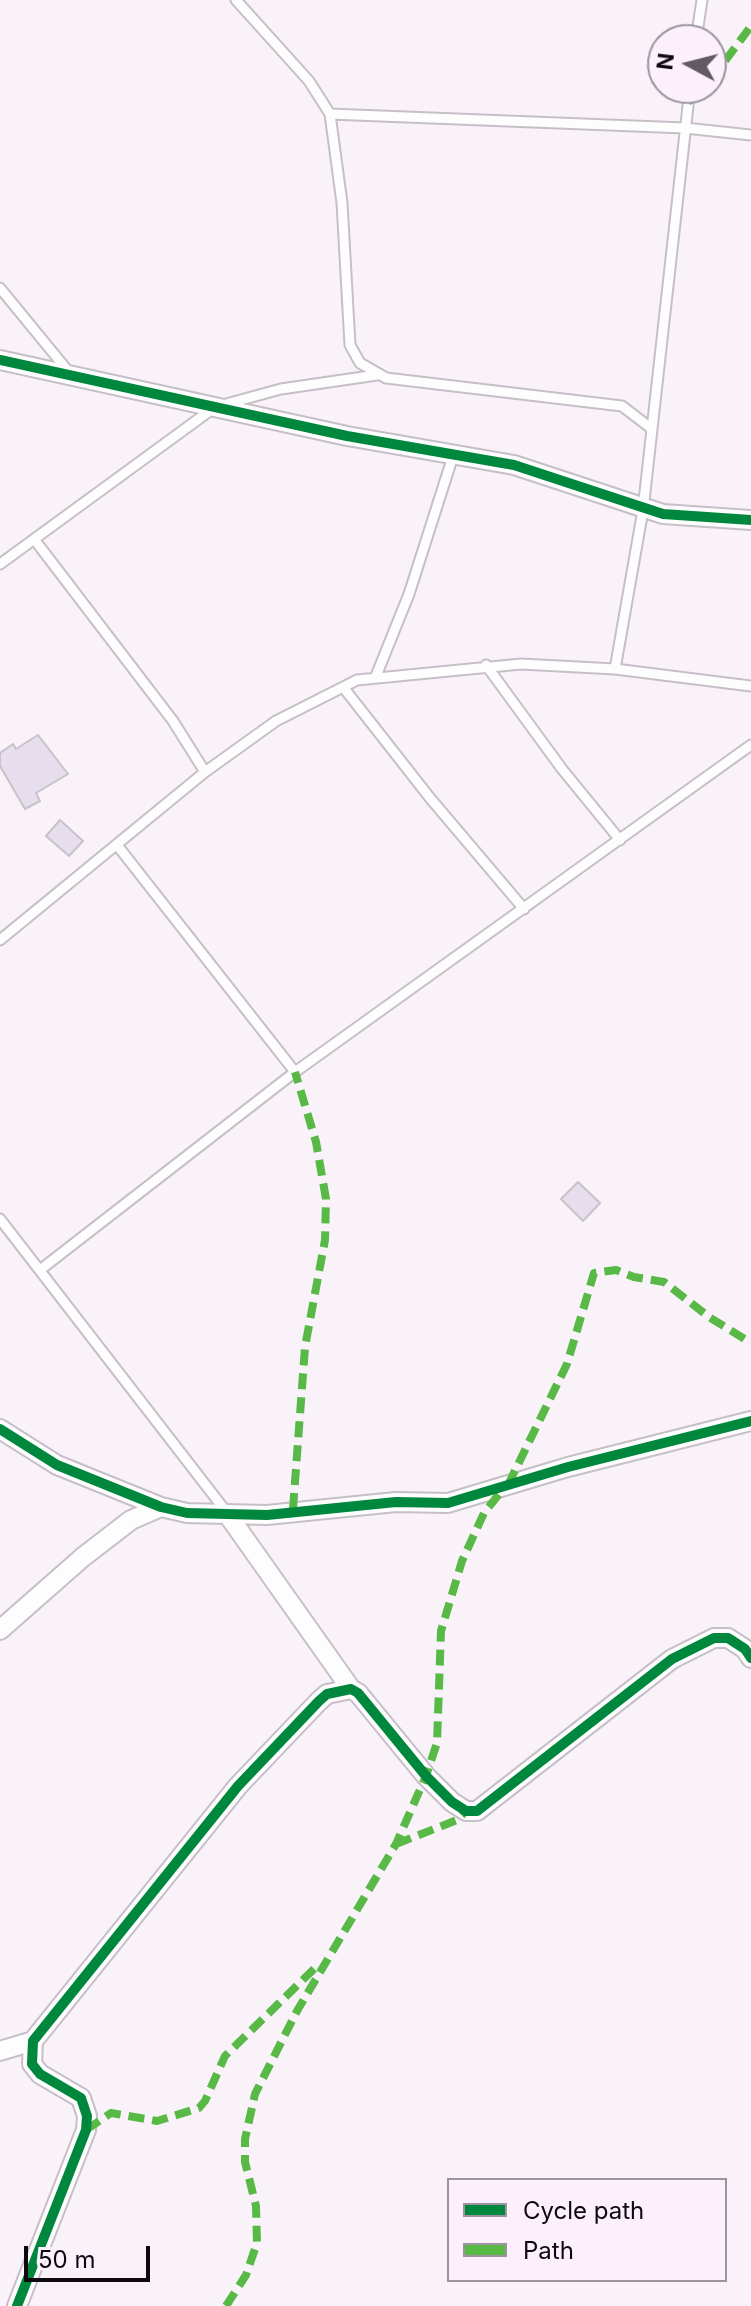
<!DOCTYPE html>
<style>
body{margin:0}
#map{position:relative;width:751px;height:2306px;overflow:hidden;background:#f9f3f9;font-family:Inter,sans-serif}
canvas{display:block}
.legend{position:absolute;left:447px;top:2178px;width:280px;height:104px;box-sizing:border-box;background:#fbf0fc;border:2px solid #9d939e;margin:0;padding:10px 14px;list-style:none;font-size:24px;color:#100811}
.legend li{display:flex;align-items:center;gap:16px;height:40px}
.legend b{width:40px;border:2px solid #9d939e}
.north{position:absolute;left:647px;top:24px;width:80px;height:80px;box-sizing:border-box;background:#fbf0fc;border:2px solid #9d939e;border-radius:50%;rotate:277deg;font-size:22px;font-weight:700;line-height:32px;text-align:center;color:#100811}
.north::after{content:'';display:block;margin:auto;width:28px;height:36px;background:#625a62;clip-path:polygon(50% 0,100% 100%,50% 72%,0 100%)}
.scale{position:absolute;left:24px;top:2246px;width:126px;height:36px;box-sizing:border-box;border:4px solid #100811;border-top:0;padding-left:10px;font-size:24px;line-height:28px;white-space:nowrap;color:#100811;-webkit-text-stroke:6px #fbf0fc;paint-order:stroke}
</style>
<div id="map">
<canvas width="751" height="2306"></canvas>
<ul class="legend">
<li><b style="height:10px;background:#00873e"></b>Cycle path</li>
<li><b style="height:10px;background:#58b947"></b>Path</li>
</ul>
<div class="north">N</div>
<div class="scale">50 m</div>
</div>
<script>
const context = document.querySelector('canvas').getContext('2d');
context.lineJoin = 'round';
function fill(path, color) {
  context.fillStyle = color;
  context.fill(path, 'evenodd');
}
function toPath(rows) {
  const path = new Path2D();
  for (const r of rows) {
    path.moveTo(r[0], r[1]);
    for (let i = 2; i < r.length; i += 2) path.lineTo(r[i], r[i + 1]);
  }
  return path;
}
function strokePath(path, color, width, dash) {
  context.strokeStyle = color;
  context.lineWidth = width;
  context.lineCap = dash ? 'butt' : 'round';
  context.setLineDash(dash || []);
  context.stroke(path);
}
const building = toPath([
 [38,735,68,774,36,793,40,801,25,809,0,766,0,753,13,744,16,749,38,735],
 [60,820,83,841,69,856,46,836,60,820],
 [578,1182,600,1203,583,1221,561,1199,578,1182]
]);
fill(building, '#e7deed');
strokePath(building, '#c7c2ca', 2);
const service = toPath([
 [236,0,309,81,330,114,342,203,350,345,360,363,386,378,622,406,652,429],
 [696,40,702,0],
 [330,114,685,128,751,135],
 [0,288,68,371],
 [34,539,173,721,205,772],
 [0,564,215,407,281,389,377,375],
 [486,665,562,769,620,840],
 [615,669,643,510,690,88],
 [376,676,409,594,454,453],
 [343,687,430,798,524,909],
 [117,845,295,1072],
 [0,940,205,772,276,721,357,680,521,664,615,669,751,686],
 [0,1219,228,1514],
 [40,1270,295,1072,751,745]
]);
const minor = toPath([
 [0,360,347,436,514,465,663,514,751,520],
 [0,1429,57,1465,161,1507,187,1513,267,1515,396,1502,448,1503,568,1467,751,1421],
 [228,1515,351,1689],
 [0,1630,83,1557,131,1520,161,1507],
 [0,2051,33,2041],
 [17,2306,86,2130,87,2116,81,2098,40,2074,32,2064,33,2041,238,1786,319,1701,327,1694,351,1689,358,1693,426,1776,452,1802,466,1811,477,1811,672,1659,714,1638,728,1638,745,1649,751,1658]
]);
strokePath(service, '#c7bfc8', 13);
strokePath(minor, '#c7bfc8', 22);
strokePath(service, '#fefdfe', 9);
strokePath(minor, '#fefdfe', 18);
strokePath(toPath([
 [711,80,751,26],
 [688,102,703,88],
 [508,1485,567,1364,594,1273,616,1270,634,1277,664,1282,709,1317,751,1343],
 [293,1509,305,1347,325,1240,326,1199,316,1142,295,1072],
 [396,1844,457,1820,466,1811],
 [86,2130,111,2113,157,2121,199,2108,205,2101,225,2056,319,1964],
 [226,2306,246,2275,257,2243,256,2206,245,2162,245,2139,255,2094,297,2011,396,1844,426,1776,437,1743,441,1631,462,1561,484,1513,504,1488]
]), '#58b947', 8, [16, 8]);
strokePath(toPath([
 [0,360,347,436,514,465,663,514,751,520],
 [0,1429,57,1465,161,1507,187,1513,267,1515,396,1502,448,1503,568,1467,751,1421],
 [17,2306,86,2130,87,2116,81,2098,40,2074,32,2064,33,2041,238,1786,319,1701,327,1694,351,1689,358,1693,426,1776,452,1802,466,1811,477,1811,672,1659,714,1638,728,1638,745,1649,751,1658]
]), '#00873e', 10);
</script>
